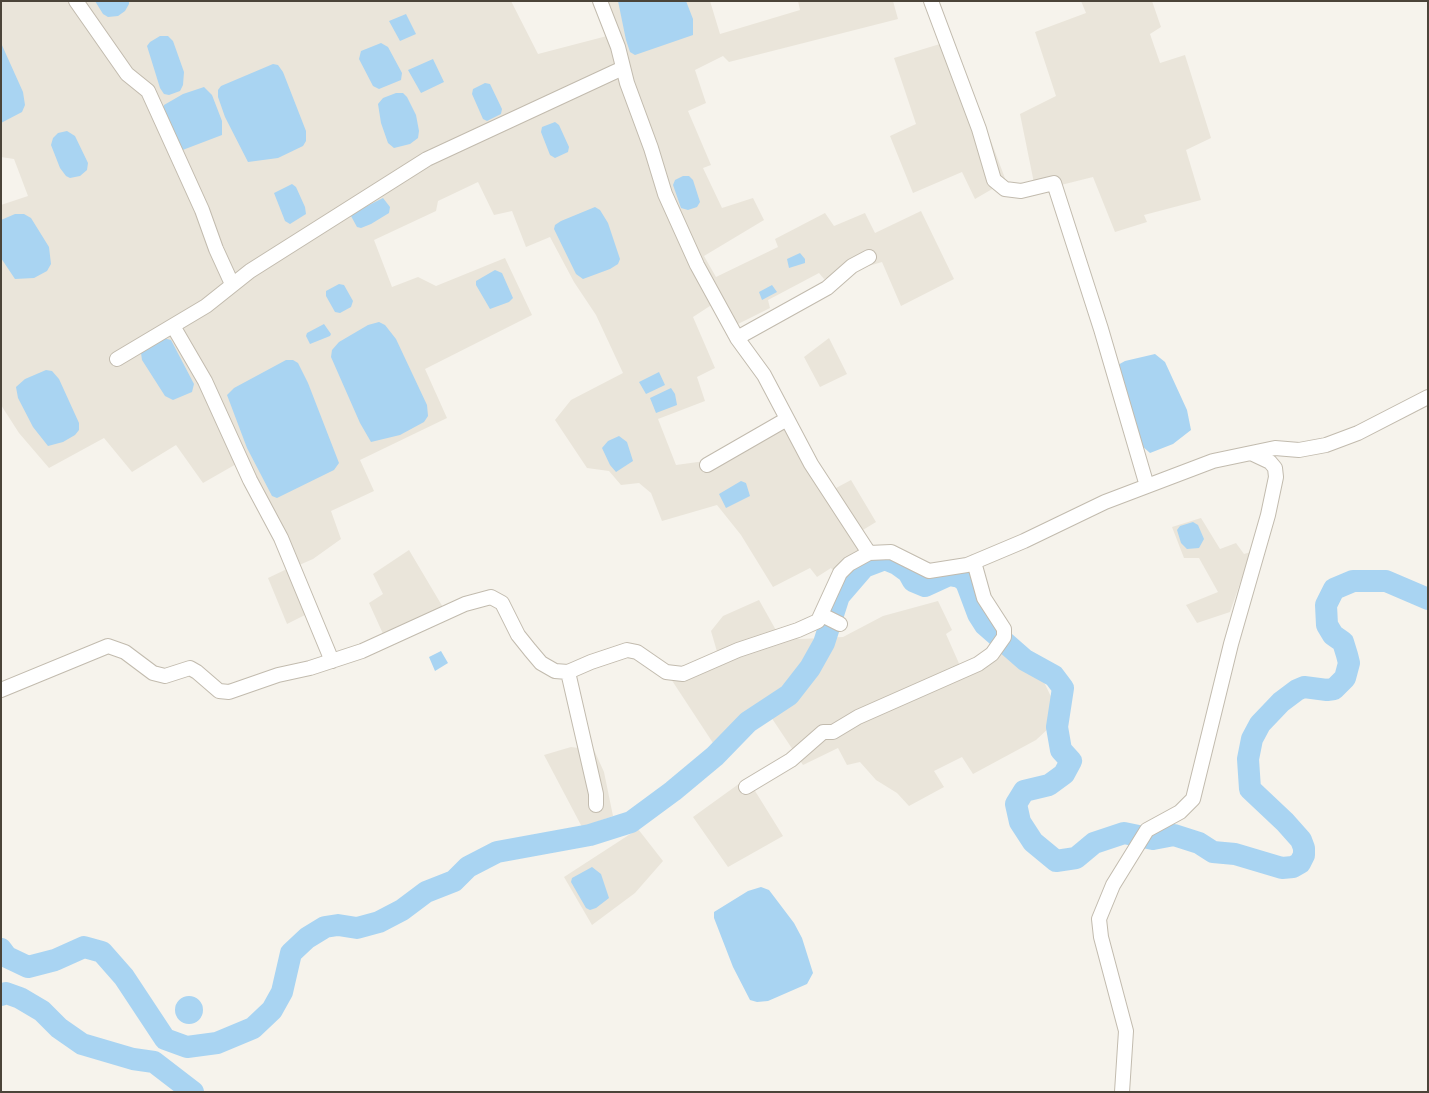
<!DOCTYPE html>
<style>
body{margin:0}
#map{position:relative;width:1429px;height:1093px;overflow:hidden;background:#f6f3ec;font-family:"PT Sans",sans-serif}
canvas{display:block}
.frame{position:absolute;inset:0;border:2px solid #4b4439;pointer-events:none}
</style>
<div id="map">
<canvas width="1429" height="1093"></canvas>
<div class="frame"></div>
</div>
<script>
const context = document.querySelector('canvas').getContext('2d');
context.lineJoin = 'round';
function fill(path, color) {
  context.fillStyle = color;
  context.fill(path, 'evenodd');
}
function toPath(rows) {
  const path = new Path2D();
  for (const r of rows) {
    if (r.length === 3) {
      path.moveTo(r[0] + r[2], r[1]);
      path.arc(r[0], r[1], r[2], 0, 2 * Math.PI);
      continue;
    }
    path.moveTo(r[0], r[1]);
    for (let i = 2; i < r.length; i += 2) path.lineTo(r[i], r[i + 1]);
  }
  return path;
}
function strokePath(path, color, width, dash) {
  context.strokeStyle = color;
  context.lineWidth = width;
  context.lineCap = dash ? 'butt' : 'round';
  context.setLineDash(dash || []);
  context.stroke(path);
}
fill(toPath([
 [1,1,511,1,538,54,607,36,595,1,710,1,720,34,800,10,798,1,893,1,898,19,729,62,723,56,695,70,706,103,688,111,711,165,703,168,722,208,753,198,764,220,704,256,716,277,778,247,775,239,825,213,834,226,865,213,875,233,921,211,954,279,901,306,882,262,824,279,819,273,768,300,770,308,738,324,713,304,693,317,715,368,697,377,705,401,658,419,676,465,705,461,779,419,823,495,851,480,876,522,853,536,863,551,835,573,831,568,817,577,810,568,773,587,741,535,717,505,662,521,651,493,639,483,621,485,609,471,587,468,555,420,571,400,623,373,596,315,574,282,550,237,526,247,512,211,494,215,478,182,438,201,436,211,374,240,392,287,418,277,436,286,505,258,532,315,425,369,447,418,360,460,374,491,331,511,341,539,313,559,297,566,245,459,203,483,176,445,132,472,104,438,49,468,19,433,1,405,1,205,28,196,14,159,1,157],
 [1081,1,1152,1,1161,27,1150,34,1160,63,1185,55,1211,138,1186,150,1201,200,1144,215,1147,222,1115,232,1093,177,1061,185,1034,183,1020,114,1056,96,1035,32,1086,13],
 [953,40,1006,181,975,199,962,172,913,193,890,136,916,124,894,58],
 [829,338,847,374,820,387,804,357],
 [1201,518,1220,549,1236,543,1244,554,1251,552,1230,612,1197,623,1186,605,1218,592,1199,558,1184,558,1172,527],
 [409,550,444,609,384,636,369,603,383,594,373,574],
 [289,568,309,613,287,624,268,578],
 [759,600,777,632,800,639,843,637,883,616,938,601,952,630,946,634,961,668,996,645,1028,673,1044,682,1054,703,1050,727,1036,740,973,774,962,757,934,771,944,787,909,806,897,793,876,780,860,762,847,765,838,748,803,765,763,705,713,743,671,679,718,655,711,631,723,616],
 [571,747,594,750,604,772,613,816,582,827,544,755],
 [747,778,783,836,728,867,693,817],
 [638,829,663,861,635,893,592,925,564,877]
]), '#eae5da');
fill(toPath([
 [95,1,129,1,129,4,125,11,118,16,108,17,103,14],
 [618,1,686,1,693,19,693,35,635,55,630,52,626,40],
 [406,14,416,34,400,41,389,21],
 [160,36,168,36,173,41,184,72,183,85,180,91,169,95,164,94,160,88,147,46,150,42],
 [1,43,23,92,25,105,22,112,1,123],
 [381,43,388,47,402,73,401,80,379,89,373,86,359,59,361,51],
 [433,59,444,82,421,93,408,70],
 [273,64,278,65,283,72,306,131,306,141,303,146,278,158,248,162,225,117,218,97,218,90,221,86],
 [485,83,490,84,502,109,501,114,487,121,483,119,472,94,473,89],
 [204,87,212,95,222,121,222,135,180,151,162,113,164,105,183,94],
 [396,93,403,93,407,97,416,115,419,131,418,138,410,144,394,148,388,143,381,123,378,104,383,98],
 [555,122,559,125,569,147,568,152,555,158,550,155,541,132,542,127],
 [67,131,75,136,88,163,87,170,80,176,70,178,66,176,60,168,51,145,53,138,58,133],
 [683,176,689,176,693,180,700,202,697,207,688,210,681,208,673,185,675,180],
 [292,184,296,187,305,207,306,214,290,224,285,221,274,193],
 [383,198,390,207,389,213,371,224,361,228,357,227,351,216,353,213],
 [595,207,600,210,608,223,620,259,618,264,610,269,583,279,576,274,554,229,555,225,561,221],
 [15,214,24,214,31,218,49,247,51,264,47,271,34,278,15,279,1,258,1,220],
 [800,253,805,259,805,263,789,268,787,259],
 [495,270,502,273,513,298,509,302,490,309,476,285,476,281],
 [339,284,344,285,353,301,351,307,340,313,335,312,326,296,326,291],
 [772,285,777,292,762,300,759,292],
 [379,322,385,325,396,339,427,405,428,416,424,422,400,435,371,442,360,423,331,357,332,350,339,342,368,325],
 [324,324,331,334,330,336,310,344,306,336,307,333],
 [163,338,171,340,194,384,192,392,173,400,165,396,142,360,141,353,144,348],
 [1155,354,1165,362,1187,410,1191,430,1173,444,1150,453,1141,445,1116,366,1125,361],
 [286,360,293,360,298,363,308,383,339,463,334,470,277,498,272,496,247,448,227,395,234,388],
 [46,370,52,371,59,379,79,423,79,430,75,435,63,442,48,446,33,427,18,398,16,387,25,379],
 [659,372,665,385,646,394,639,382],
 [671,388,675,394,677,405,656,413,650,398],
 [619,436,627,442,633,461,616,472,610,465,602,448,608,441],
 [741,481,746,483,750,496,726,508,719,494],
 [1193,522,1198,525,1204,539,1199,548,1187,549,1181,543,1177,530,1180,526],
 [441,651,448,663,435,671,429,657],
 [592,867,601,874,609,898,596,908,590,910,586,908,571,882,572,878],
 [761,887,769,890,794,923,802,938,813,973,807,984,768,1001,757,1002,750,1000,733,967,714,918,714,912,748,891],
 [189,1010,14]
]), '#a9d4f2');
strokePath(toPath([
 [1,949,7,957,28,967,55,960,84,947,102,952,124,977,165,1039,187,1047,217,1043,253,1028,272,1010,282,992,291,953,307,938,325,927,338,925,357,928,379,922,402,910,426,892,454,881,468,867,497,852,590,835,631,822,673,791,715,756,748,722,789,695,810,668,824,643,839,596,864,567,885,559,897,564,908,572,913,581,925,586,949,575,960,577,966,582,978,614,985,625,1025,660,1054,676,1063,688,1057,727,1061,750,1071,761,1064,774,1049,785,1024,791,1016,804,1020,822,1033,842,1056,861,1076,858,1094,843,1124,833,1153,839,1174,835,1199,843,1213,852,1235,854,1282,868,1293,867,1300,863,1304,855,1304,848,1301,840,1285,822,1250,789,1248,759,1252,739,1260,724,1281,702,1297,690,1304,687,1327,690,1334,689,1345,678,1349,663,1347,655,1343,642,1333,635,1327,625,1326,605,1334,589,1353,581,1386,581,1428,599],
 [1,995,6,993,20,998,42,1011,59,1028,82,1044,133,1059,154,1062,193,1092]
]), '#a9d4f2', 22);
const minor = toPath([
 [76,1,127,74,148,91,202,210,216,249,232,284],
 [600,1,618,47,627,83,651,148,665,194,697,265,737,338,764,375,811,464,869,553],
 [931,1,979,129,994,180,1005,189,1021,191,1054,183,1101,329,1147,486],
 [173,326,205,381,250,480,281,538,332,661],
 [737,338,827,288,852,266,869,257],
 [117,359,206,306,250,271,427,159,623,68],
 [707,465,787,419],
 [822,615,840,624],
 [568,672,596,794,596,805],
 [1,690,108,646,125,652,153,673,165,676,190,668,197,672,219,691,229,692,278,675,310,668,362,651,465,604,491,597,502,603,518,635,530,650,541,663,555,671,568,672,591,662,627,650,637,652,666,672,683,674,738,650,798,630,818,621,840,573,849,564,869,553,891,552,929,571,967,565,1024,541,1105,502,1213,461,1275,448,1299,450,1326,445,1358,433,1428,397],
 [746,787,791,760,823,732,833,732,858,717,978,664,992,654,1004,637,1004,629,984,598,974,562],
 [1122,1092,1126,1031,1101,937,1099,919,1113,885,1147,830,1180,812,1193,799,1231,644,1268,515,1276,477,1275,468,1270,462,1253,454]
]);
strokePath(minor, '#c2bbae', 16);
strokePath(minor, '#fff', 14);
</script>
